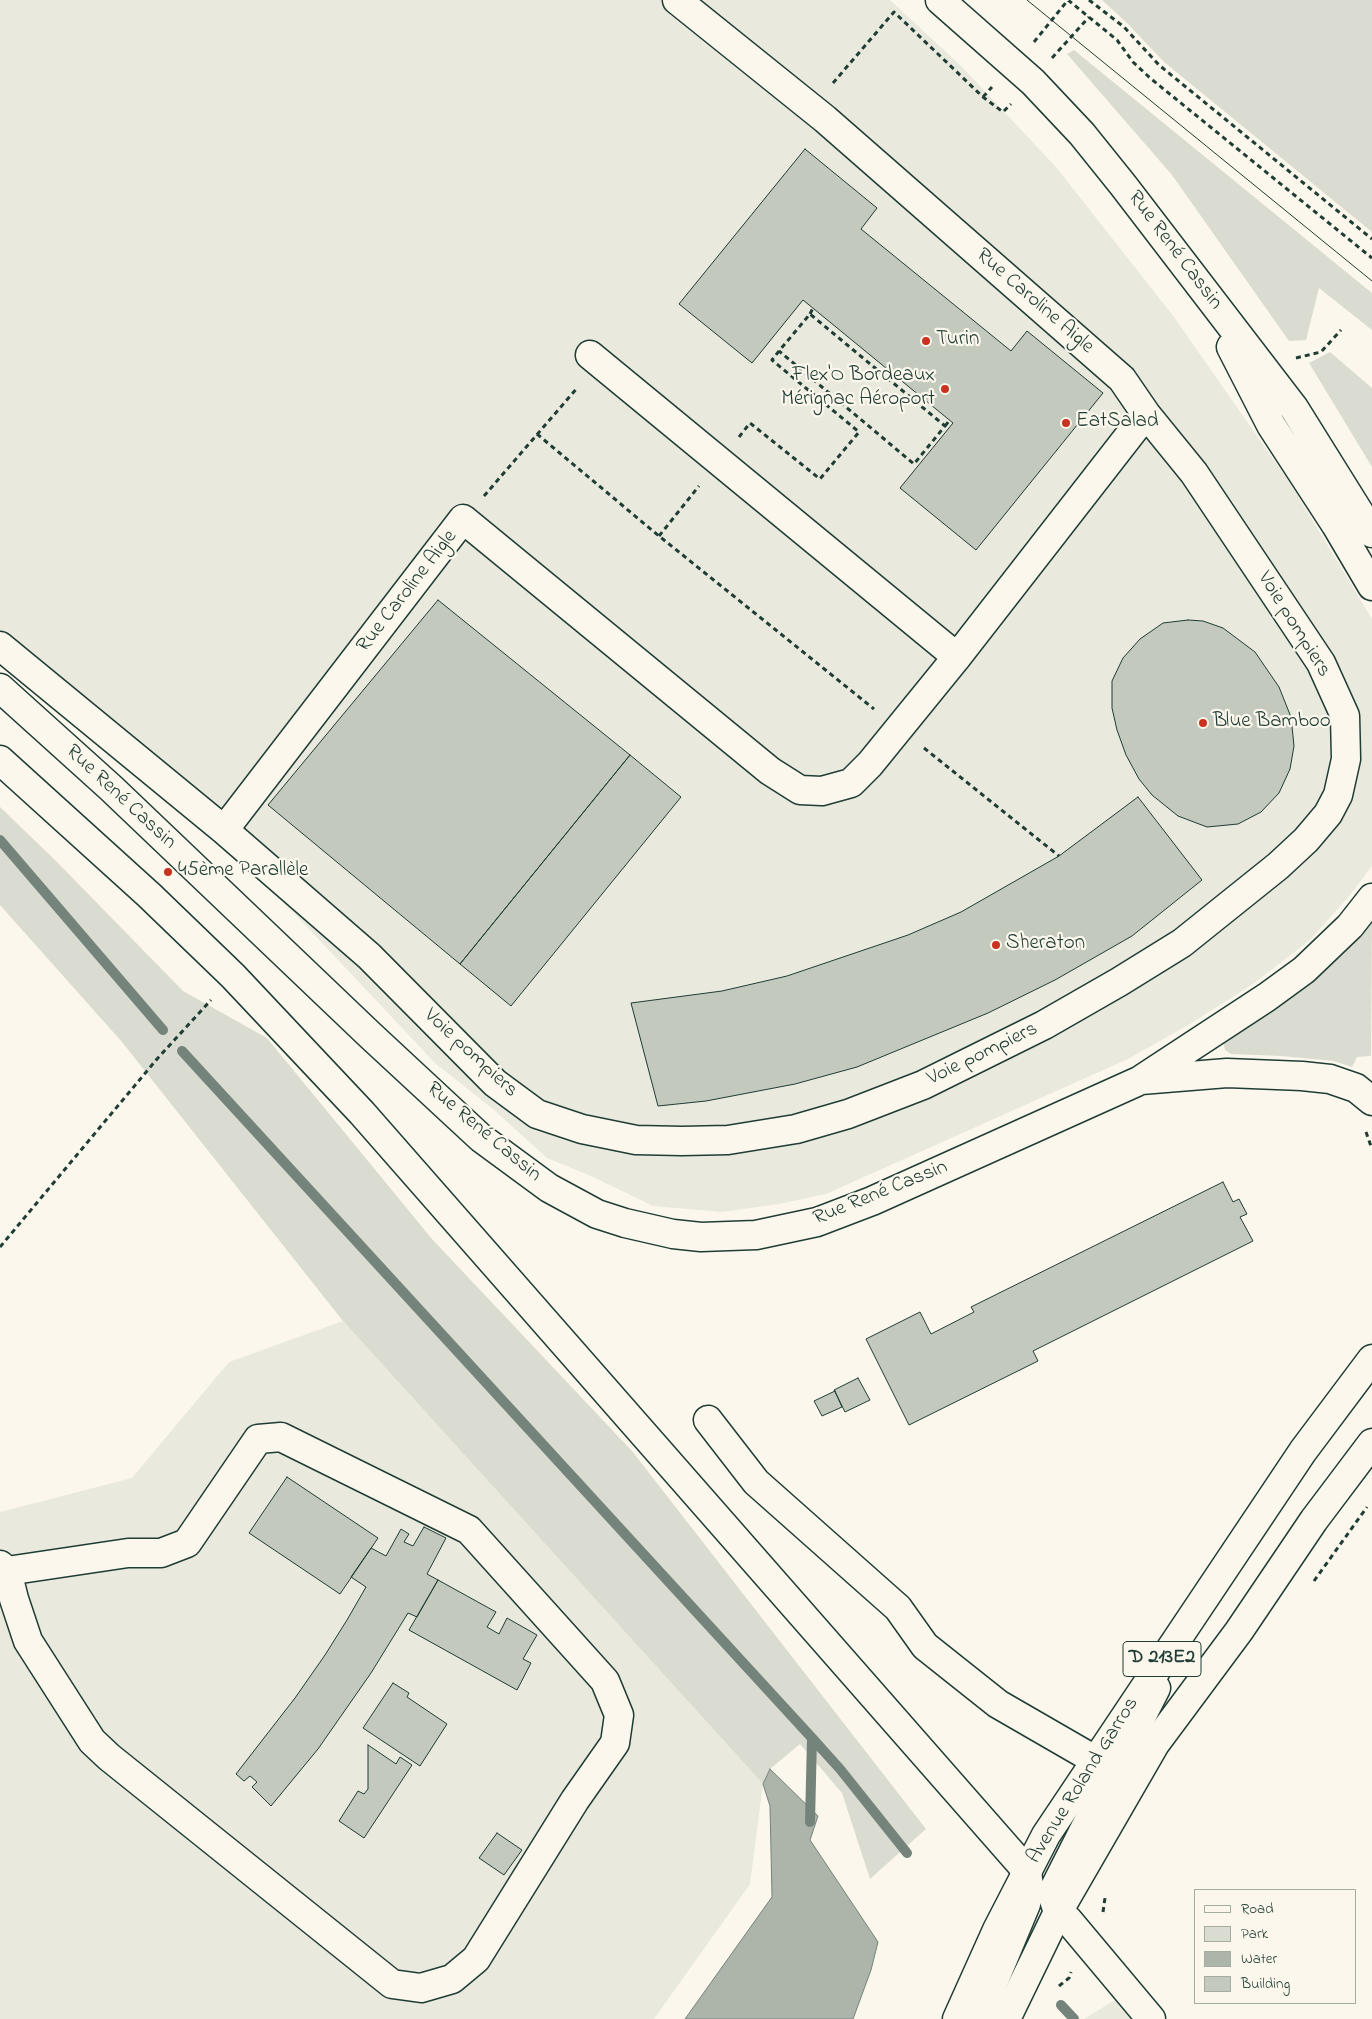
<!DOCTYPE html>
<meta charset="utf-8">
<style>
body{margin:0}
#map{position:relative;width:1372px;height:2019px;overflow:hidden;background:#fbf7ec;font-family:"Indie Flower",sans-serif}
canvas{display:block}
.legend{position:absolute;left:1194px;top:1889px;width:162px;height:115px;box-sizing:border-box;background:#fbf7ec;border:1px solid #a3ada2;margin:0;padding:6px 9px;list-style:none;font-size:15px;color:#1f3d34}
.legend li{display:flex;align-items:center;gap:10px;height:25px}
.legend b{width:25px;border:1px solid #a3ada2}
</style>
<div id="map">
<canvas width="1372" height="2019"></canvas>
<ul class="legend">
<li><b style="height:6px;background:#fbf7ec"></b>Road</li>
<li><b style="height:14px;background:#dbdcd1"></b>Park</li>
<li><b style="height:14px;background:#adb4aa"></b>Water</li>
<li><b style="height:14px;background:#c4c9be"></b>Building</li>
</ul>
</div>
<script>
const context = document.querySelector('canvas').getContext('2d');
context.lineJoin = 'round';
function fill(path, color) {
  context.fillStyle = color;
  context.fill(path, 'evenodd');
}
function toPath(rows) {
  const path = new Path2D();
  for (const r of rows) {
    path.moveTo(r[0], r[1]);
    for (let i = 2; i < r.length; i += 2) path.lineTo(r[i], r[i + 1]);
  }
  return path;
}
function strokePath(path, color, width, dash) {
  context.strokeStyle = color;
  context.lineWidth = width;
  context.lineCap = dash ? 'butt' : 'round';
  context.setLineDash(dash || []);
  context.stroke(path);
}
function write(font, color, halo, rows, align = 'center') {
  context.font = font + ' "Indie Flower",sans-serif';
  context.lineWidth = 4.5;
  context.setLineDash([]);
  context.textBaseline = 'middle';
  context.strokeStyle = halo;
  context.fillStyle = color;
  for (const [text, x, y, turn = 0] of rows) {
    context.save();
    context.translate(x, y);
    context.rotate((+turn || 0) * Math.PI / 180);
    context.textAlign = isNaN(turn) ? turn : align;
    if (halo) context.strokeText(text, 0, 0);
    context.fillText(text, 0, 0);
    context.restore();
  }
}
fill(toPath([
 [0,0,890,0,961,66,1056,167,1174,317,1292,486,1372,619,1372,866,1350,895,1310,940,1253,984,1190,1024,1128,1059,826,1194,779,1204,722,1212,653,1206,591,1176,547,1158,494,1110,435,1063,292,911,218,840,0,660],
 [343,1321,763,1784,750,1884,654,2019,0,2019,0,1512,132,1478,229,1362],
 [1128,1992,1153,2019,1084,2019]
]), '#eae9de');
fill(toPath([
 [1102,0,1372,0,1372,232,1164,62,1126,22],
 [1074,50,1372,293,1372,330,1319,288,1306,340,1289,341,1172,175,1067,54],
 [1330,352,1372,388,1372,467,1309,363],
 [0,807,55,860,183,991,267,1038,432,1239,632,1451,926,1829,870,1879,842,1793,800,1744,770,1769,763,1784,343,1321,122,1042,0,905],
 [1372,918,1371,1056,1357,1057,1352,1067,1334,1061,1281,1056,1231,1054,1225,1050,1223,1041]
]), '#dbdcd1');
const water = toPath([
 [770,1769,818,1816,810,1840,878,1942,871,1970,853,2019,685,2019,772,1897,770,1806,763,1784,770,1769]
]);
fill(water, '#adb4aa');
strokePath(water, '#74847b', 1);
strokePath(toPath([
 [0,840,163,1030],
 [182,1051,812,1738,840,1769,907,1853],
 [810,1822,812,1738],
 [1061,2005,1074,2019]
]), '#74847b', 10);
const building = toPath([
 [805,149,877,208,861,229,1011,351,1027,331,1103,393,976,550,900,488,953,423,803,300,752,363,679,304,805,149],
 [438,600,630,755,460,964,268,805,438,600],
 [1188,620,1203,621,1223,628,1255,652,1279,687,1291,717,1294,746,1290,769,1279,793,1261,812,1238,824,1207,827,1178,816,1152,795,1139,779,1126,755,1117,730,1112,708,1112,681,1123,658,1140,639,1163,623,1188,620],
 [630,755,681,797,511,1006,460,964,630,755],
 [1138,797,1202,880,1132,936,1055,980,988,1013,857,1067,795,1084,706,1101,658,1106,631,1003,722,991,787,976,908,935,961,912,1059,856,1138,797],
 [1223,1182,1233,1202,1239,1199,1247,1214,1240,1217,1253,1241,1033,1351,1038,1361,909,1425,866,1339,920,1312,931,1334,974,1312,971,1307,1223,1182],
 [858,1378,870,1400,845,1412,834,1390,858,1378],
 [835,1391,842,1407,822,1416,814,1401,835,1391],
 [287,1477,378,1538,340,1594,249,1533,287,1477],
 [424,1527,446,1538,427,1574,438,1580,417,1617,408,1613,371,1673,318,1749,271,1806,252,1787,257,1782,250,1776,244,1781,236,1774,295,1698,325,1655,347,1620,366,1587,351,1577,371,1548,386,1556,401,1529,409,1534,404,1542,413,1546,424,1527],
 [438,1580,496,1612,487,1627,499,1634,507,1618,537,1635,523,1659,531,1663,517,1690,409,1630,438,1580],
 [393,1683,409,1693,407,1697,447,1724,420,1766,363,1728,393,1683],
 [368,1745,396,1764,400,1757,412,1765,364,1838,339,1821,358,1791,364,1794,368,1789,368,1745],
 [497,1833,522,1850,504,1875,479,1858,497,1833]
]);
fill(building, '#c4c9be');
strokePath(building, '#1f3d34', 1);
const minor = toPath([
 [940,0,1033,82,1082,134,1123,185,1294,408,1372,533],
 [1231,347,1271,425,1336,525,1372,586],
 [590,355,957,657],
 [0,646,224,830,369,956,495,1083,537,1114,582,1129,636,1140,682,1141,728,1140,796,1129,848,1114,923,1085,1044,1025,1119,982,1182,943,1278,866,1306,840,1328,814,1338,795,1346,759,1345,716,1321,663,1194,473,1146,414,1122,379,825,119,677,0],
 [0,688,111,788,370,1035,481,1138,549,1188,597,1214,625,1223,673,1234,701,1237,756,1235,817,1222,872,1201,1141,1080,1227,1073,1302,1076,1330,1079,1356,1088,1372,1101],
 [0,760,149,895,233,976,362,1113,1027,1871,1029,1887,1026,1904,978,2019],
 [224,830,463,519,770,771,800,790,822,791,851,783,870,764,957,657,1146,414],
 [1142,1079,1267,997,1304,970,1350,926,1372,898],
 [708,1420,756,1482,898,1608,925,1646,998,1704,1095,1760],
 [0,1565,7,1571,14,1599,28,1641,92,1741,109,1757,392,1984,421,1988,452,1979,476,1959,575,1800,615,1743,619,1715,605,1681,469,1530,281,1437,258,1439,187,1543,161,1553,128,1553,7,1571],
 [1151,2019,1068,1920,1058,1912,1054,1900,1055,1887,1156,1688]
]);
const major = toPath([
 [957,2019,997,1930,1046,1835,1303,1451,1372,1359],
 [1006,2019,1058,1912,1155,1744,1239,1631,1314,1520,1372,1443]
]);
strokePath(minor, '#1f3d34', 31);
strokePath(major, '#1f3d34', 31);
strokePath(toPath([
 [1068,0,1117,40,1133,62,1150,78,1372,258],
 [1089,0,1124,27,1159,65,1372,239],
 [1034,42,1068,0],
 [1052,58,1089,17],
 [833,83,894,12,983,97,1003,112,1011,104],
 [983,97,992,87],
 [810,314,813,308],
 [1296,358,1321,352,1341,330],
 [945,426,949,421],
 [537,434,659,536,874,709],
 [739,437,750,423,820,479,859,432,772,360,779,351,810,314,945,426,914,464,779,351],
 [484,496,578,387],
 [659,536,699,486],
 [924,748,1059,856],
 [1366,1132,1372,1149],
 [0,1247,157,1059,211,1000],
 [1314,1581,1367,1507],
 [1103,1912,1105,1898],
 [1059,1986,1069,1978,1071,1972]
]), '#1f3d34', 3, [5, 4]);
strokePath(minor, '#fbf7ec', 28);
strokePath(major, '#fbf7ec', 28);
strokePath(toPath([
 [1027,0,1372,281]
]), '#1f3d34', 1);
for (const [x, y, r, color] of [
 [926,341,5,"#c8321e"],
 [945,389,5,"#c8321e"],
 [1066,423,5,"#c8321e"],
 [1203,723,5,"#c8321e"],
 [168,872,5,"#c8321e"],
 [996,945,5,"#c8321e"]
]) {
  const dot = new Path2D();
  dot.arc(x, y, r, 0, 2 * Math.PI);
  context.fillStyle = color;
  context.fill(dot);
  strokePath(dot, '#fbf7ec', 2);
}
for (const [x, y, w] of [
 [1162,1659,78]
]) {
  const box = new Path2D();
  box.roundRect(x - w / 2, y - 17.5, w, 35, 4);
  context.fillStyle = '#fbf7ec';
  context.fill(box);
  strokePath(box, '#1f3d34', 1);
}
write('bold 20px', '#1f3d34', null, [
 ["D 213E2",1162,1659]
]);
write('21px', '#1f3d34', '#fbf7ec', [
 ["Rue René Cassin",1174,251,53],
 ["Rue Caroline Aigle",1034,302,41],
 ["Rue Caroline Aigle",408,592,-52],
 ["Voie pompiers",1293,625,58],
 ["Rue René Cassin",120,798,43],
 ["Voie pompiers",470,1054,43],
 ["Voie pompiers",983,1055,-26],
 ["Rue René Cassin",483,1133,40],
 ["Rue René Cassin",881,1194,-22],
 ["Avenue Roland Garros",1084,1781,-58]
]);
write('21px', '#1f3d34', '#fbf7ec', [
 ["Turin",936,341],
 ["Flex'O Bordeaux",935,377,"right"],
 ["Mérignac Aéroport",935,401,"right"],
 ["EatSalad",1076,423],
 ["Blue Bamboo",1213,723],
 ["45ème Parallèle",178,872],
 ["Sheraton",1006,945]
], 'left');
</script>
